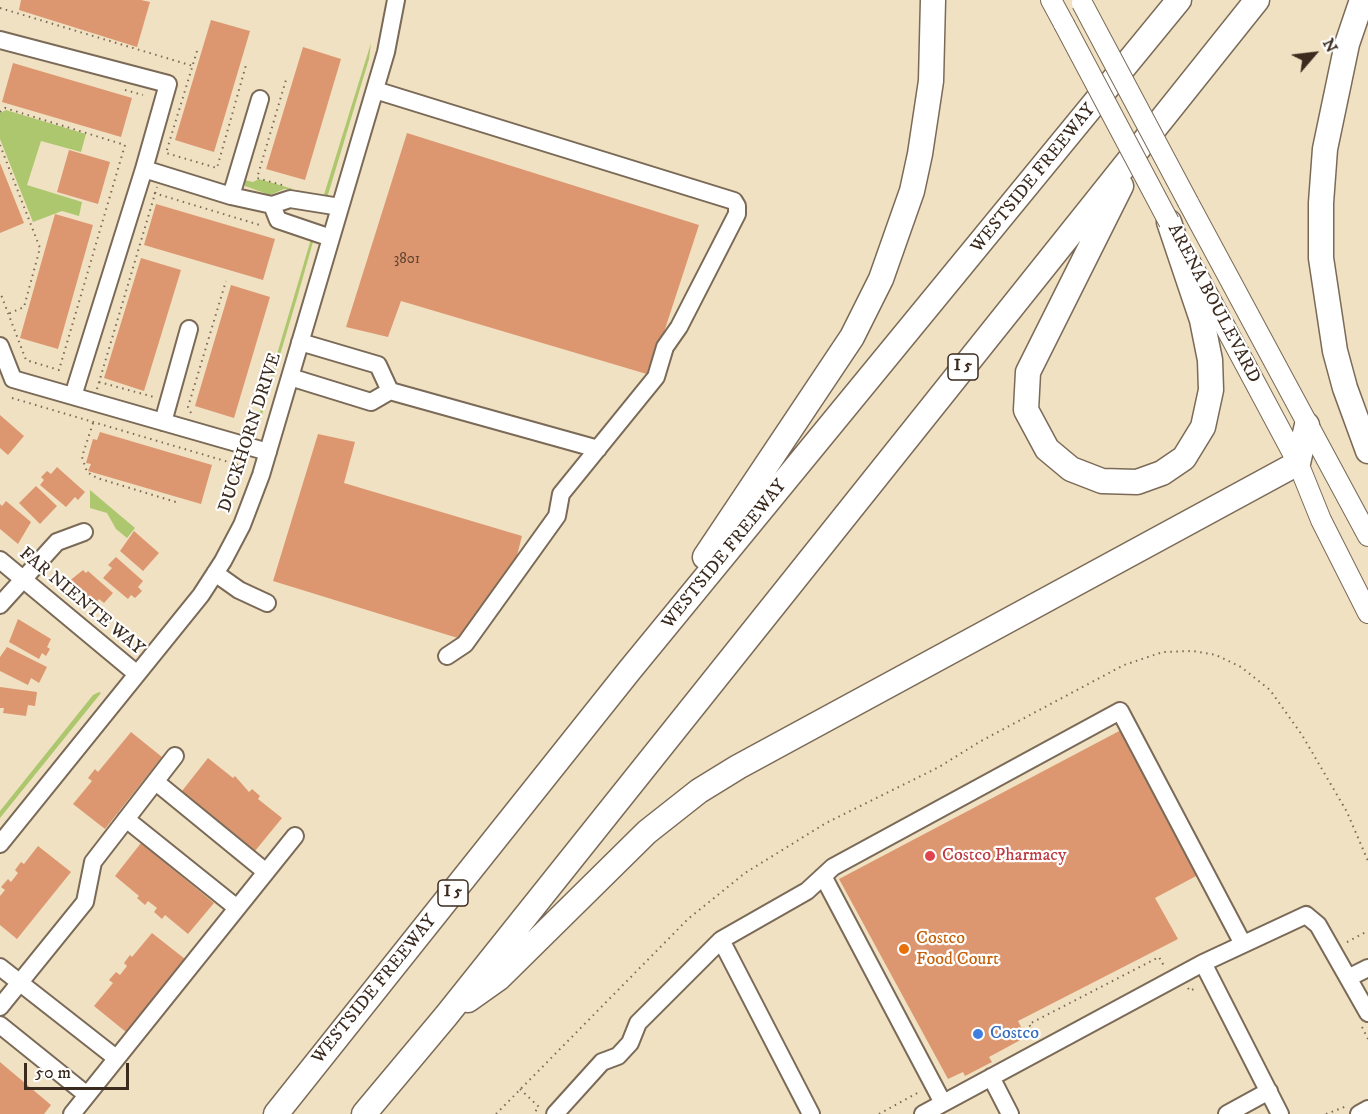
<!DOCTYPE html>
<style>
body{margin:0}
#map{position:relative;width:1368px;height:1114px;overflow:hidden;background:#f0e1c2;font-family:"IM FELL DW Pica",serif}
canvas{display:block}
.north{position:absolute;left:1284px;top:24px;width:60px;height:60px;-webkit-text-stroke:4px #fff;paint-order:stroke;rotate:62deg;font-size:16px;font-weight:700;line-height:24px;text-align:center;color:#3b2a1e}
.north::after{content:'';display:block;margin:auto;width:21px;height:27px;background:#3b2a1e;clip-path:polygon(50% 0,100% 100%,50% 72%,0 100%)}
.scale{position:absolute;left:24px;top:1063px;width:105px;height:27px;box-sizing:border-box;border:3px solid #3b2a1e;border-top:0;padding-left:8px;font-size:18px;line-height:21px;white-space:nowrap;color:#3b2a1e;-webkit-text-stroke:4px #fff;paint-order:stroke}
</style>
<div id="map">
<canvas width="1368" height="1114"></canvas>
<div class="north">N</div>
<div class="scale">50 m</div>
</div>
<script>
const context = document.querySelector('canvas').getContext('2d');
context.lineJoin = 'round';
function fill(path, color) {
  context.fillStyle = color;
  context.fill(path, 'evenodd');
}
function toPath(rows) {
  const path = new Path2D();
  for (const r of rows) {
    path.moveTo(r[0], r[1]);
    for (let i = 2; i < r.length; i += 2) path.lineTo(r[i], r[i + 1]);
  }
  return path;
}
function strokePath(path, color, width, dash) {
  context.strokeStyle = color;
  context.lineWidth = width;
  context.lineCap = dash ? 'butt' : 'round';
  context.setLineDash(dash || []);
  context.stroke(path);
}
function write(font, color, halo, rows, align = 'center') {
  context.font = font + ' "IM FELL DW Pica",serif';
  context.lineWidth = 4.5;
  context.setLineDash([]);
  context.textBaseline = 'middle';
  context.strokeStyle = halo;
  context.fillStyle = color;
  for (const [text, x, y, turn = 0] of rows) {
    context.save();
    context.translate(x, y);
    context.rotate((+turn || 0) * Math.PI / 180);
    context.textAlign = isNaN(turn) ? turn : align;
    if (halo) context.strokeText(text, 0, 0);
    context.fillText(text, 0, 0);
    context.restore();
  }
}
fill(toPath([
 [371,43,369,59,327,198,323,198],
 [6,110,86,134,81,152,41,141,27,185,82,202,79,216,62,211,33,222,0,139,0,113],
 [259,179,293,189,284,189,270,195,245,186,244,180,253,182],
 [311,239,313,242,297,298,255,438,252,439],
 [90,490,135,528,127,538,116,529,107,513,90,508],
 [99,692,101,693,0,818,0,811,93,695]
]), '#acc76d');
fill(toPath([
 [21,0,141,0,150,2,137,47,19,10],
 [211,20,250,31,214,152,175,140],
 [303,47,341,59,305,180,266,169],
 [13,63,132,98,121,137,2,102],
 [407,133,699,225,650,375,401,301,388,337,346,327],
 [69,150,110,162,98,204,57,192],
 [0,163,24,223,0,233],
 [156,204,275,239,263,280,144,245],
 [55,214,93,225,58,349,20,338],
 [141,258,181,270,144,391,104,378],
 [231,285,270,297,234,418,195,406],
 [0,415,24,436,8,455,0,448],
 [100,432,212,465,201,504,88,471,91,464,86,463,93,439,97,440],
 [318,434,355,442,344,483,522,536,512,575,461,639,273,581],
 [57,467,85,492,78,500,75,497,66,507,40,485,44,480,41,477,47,471,51,474],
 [36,486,57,506,40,524,19,503],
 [6,501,31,522,18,544,0,529,0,504,2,506],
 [134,531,159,553,143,571,120,551],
 [116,557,143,581,138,587,142,591,135,598,131,595,128,599,103,578,112,568,108,565],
 [83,570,86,573,88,571,113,593,104,603,99,599,95,604,68,582],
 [18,619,51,639,47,647,50,649,46,656,42,653,39,659,9,642],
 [7,647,47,667,39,683,31,678,28,685,0,671,0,657],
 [0,687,37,692,35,706,28,705,26,716,3,713,4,708,0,708],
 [1123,729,1198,875,1155,898,1178,939,1018,1021,1026,1037,989,1057,992,1062,965,1076,963,1072,948,1079,839,879],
 [131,732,162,757,105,829,73,804,92,781,88,778,95,769,98,772],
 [208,758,233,778,235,776,249,792,252,789,260,796,258,799,282,818,255,851,182,791],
 [141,843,214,903,188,934,165,915,162,919,154,912,157,908,148,901,145,905,137,898,139,896,115,876],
 [38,846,71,872,17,939,0,925,0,896,5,890,1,887,8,879,11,882,18,873,15,870,21,862,24,864],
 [152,933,185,959,126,1032,94,1006,113,983,109,980,116,972,120,975,127,966,124,963,130,955,132,957],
 [0,1062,51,1105,44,1114,0,1114]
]), '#dc9770');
const minor = toPath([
 [0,40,168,84,144,169,231,196,272,205],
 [375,90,734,201,737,206,737,214,679,327,665,347,656,377,561,494,557,516,465,644,447,656],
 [231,196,260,99],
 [331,238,278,220,272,205,290,199,340,207],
 [300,342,378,365,390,391],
 [0,346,13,379,268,452],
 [290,377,371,402,390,391,598,449],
 [73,396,144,169],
 [163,422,189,329],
 [0,560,137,674],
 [215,573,239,590,267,603],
 [0,605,57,542,84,532],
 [156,782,266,872],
 [126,819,237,908],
 [0,844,201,595,223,561,242,525,261,475,386,52,396,0],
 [823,876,943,1103],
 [0,967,116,1058],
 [1350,977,1368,968],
 [0,1007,85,902,93,862,175,756],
 [0,1025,87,1095],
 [991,1077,1010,1114],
 [72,1114,295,836],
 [555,1114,602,1062,618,1056,630,1043,638,1023,721,940],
 [811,1114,721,940,807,891,833,867,1120,711,1243,944],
 [923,1114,1203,963],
 [1227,1114,1269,1091],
 [1280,1114,1203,963,1306,915,1318,925,1368,1013],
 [1359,1114,1368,1109]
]);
const major = toPath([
 [1051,0,1064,24],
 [1188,202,1368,536],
 [1190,261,1298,463,1321,520,1368,613]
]);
const highway = toPath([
 [1362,0,1347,44,1325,149,1321,203,1321,258,1335,351,1345,388,1368,451],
 [1121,186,1028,372,1026,410,1047,449,1071,469,1102,481,1137,482,1162,473,1184,458,1203,427,1211,390,1210,360,1202,320,1169,222],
 [705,557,852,337,881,279,912,191,920,154,931,81,933,0],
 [468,1000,499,978,647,832,699,791,738,767,1298,463,1307,425],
 [276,1114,629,671,1179,0],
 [364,1114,446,1016,1257,0]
]);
strokePath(minor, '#7a6a57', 20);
strokePath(major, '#7a6a57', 22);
strokePath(highway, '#7a6a57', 27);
strokePath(toPath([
 [0,8,193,66],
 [197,51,166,153,217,168,246,65],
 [125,90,143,95],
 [0,112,5,108,125,145,59,370,26,360,0,292],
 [0,145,40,248,24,307,8,314],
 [282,185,257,178,286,80],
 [154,193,263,226],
 [99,382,154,397],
 [97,389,157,187],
 [12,398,242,466],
 [191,413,188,407,226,281],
 [93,423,82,457,87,472,97,478,179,503],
 [1347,942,1368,931],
 [1188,988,1190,991,1197,987],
 [1362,1027,1368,1039],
 [1036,1037,1029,1024,1159,957,1164,966],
 [520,1089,539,1107,533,1114],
 [496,1114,688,919,745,873,826,823,939,767,981,741,1124,665,1163,652,1193,651,1216,655,1241,667,1270,690,1302,735,1347,812,1368,861],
 [879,1114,921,1091],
 [1326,1114,1347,1106]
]), '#7a6a57', 2, [1.5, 4.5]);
strokePath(minor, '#fff', 16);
strokePath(major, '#fff', 20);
strokePath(highway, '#fff', 24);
const majorBridge = toPath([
 [1082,3,1188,202],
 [1064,24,1169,222]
]);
strokePath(majorBridge, '#7a6a57', 22, []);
strokePath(majorBridge, '#fff', 20);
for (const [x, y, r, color] of [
 [930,856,6,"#e0444e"],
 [904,949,6,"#e8710a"],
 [978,1034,6,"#3f7fe0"]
]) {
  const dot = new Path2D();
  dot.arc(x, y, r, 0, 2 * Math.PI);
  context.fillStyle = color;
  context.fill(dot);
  strokePath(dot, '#fff', 2);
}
write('15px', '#634532', null, [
 ["3801",407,260]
]);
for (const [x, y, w] of [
 [963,367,30],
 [453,893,30]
]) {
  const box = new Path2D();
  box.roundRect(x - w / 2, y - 13, w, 26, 4.5);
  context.fillStyle = '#fff';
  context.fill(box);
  strokePath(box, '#3b2a1e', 1.5);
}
write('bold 16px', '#3b2a1e', null, [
 ["I 5",963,367],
 ["I 5",453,893]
]);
write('18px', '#3b2a1e', '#fff', [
 ["WESTSIDE FREEWAY",1034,179,-51],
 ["ARENA BOULEVARD",1213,304,62],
 ["DUCKHORN DRIVE",251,433,-72],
 ["WESTSIDE FREEWAY",725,555,-51],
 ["FAR NIENTE WAY",81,602,40],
 ["WESTSIDE FREEWAY",375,990,-51]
]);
write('18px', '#be3a42', '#fff', [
 ["Costco Pharmacy",942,856]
], 'left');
write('18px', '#c56008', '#fff', [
 ["Costco",916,939],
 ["Food Court",916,960]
], 'left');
write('18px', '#366cbe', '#fff', [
 ["Costco",990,1034]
], 'left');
</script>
